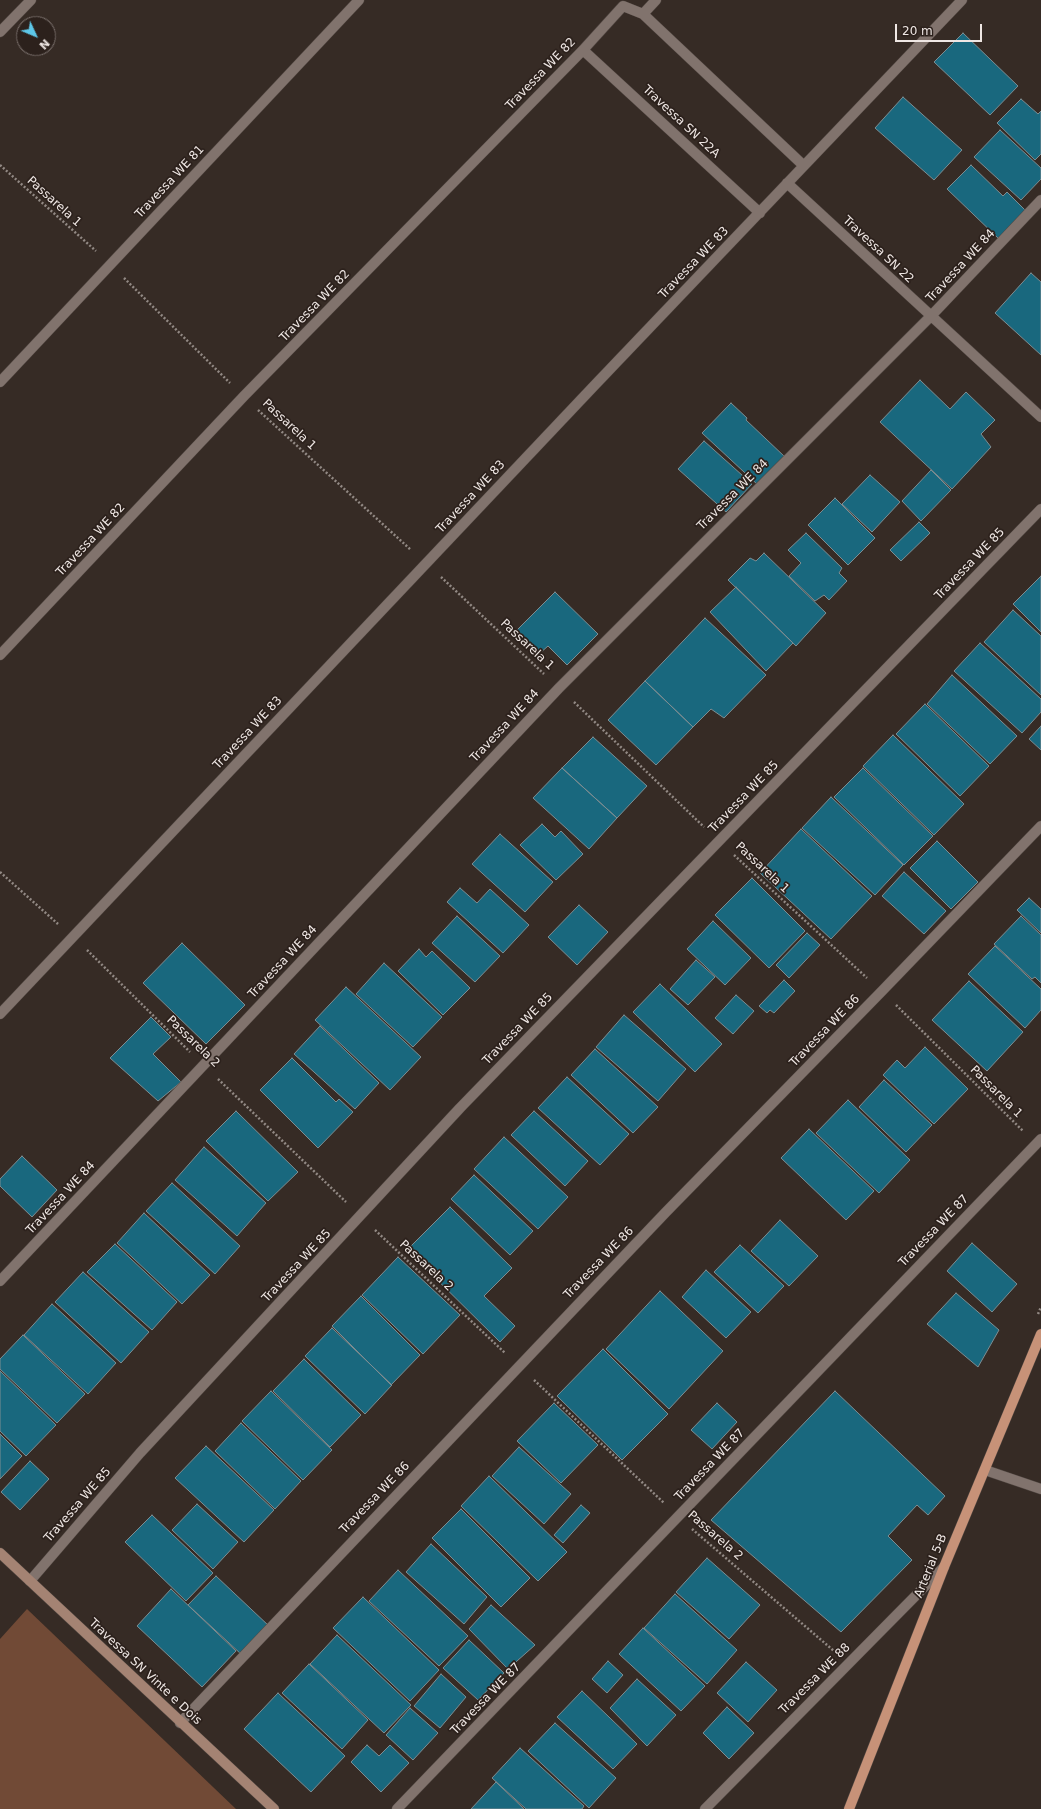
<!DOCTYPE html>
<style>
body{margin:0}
#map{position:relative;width:1041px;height:1809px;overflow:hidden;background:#362b25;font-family:"DejaVu Sans",sans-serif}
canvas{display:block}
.north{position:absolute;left:16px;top:16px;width:40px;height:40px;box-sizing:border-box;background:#2c211c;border:1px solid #7a706c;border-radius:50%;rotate:134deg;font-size:11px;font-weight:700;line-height:16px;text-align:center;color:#efe7e4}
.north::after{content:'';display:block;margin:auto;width:14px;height:18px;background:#5dc7e8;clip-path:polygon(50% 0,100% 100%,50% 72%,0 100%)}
.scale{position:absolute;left:895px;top:24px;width:87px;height:18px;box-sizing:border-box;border:2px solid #efe7e4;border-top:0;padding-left:5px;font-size:12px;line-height:14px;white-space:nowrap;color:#efe7e4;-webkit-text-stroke:3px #2c211c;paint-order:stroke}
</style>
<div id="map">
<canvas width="1041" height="1809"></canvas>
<div class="north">N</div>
<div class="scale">20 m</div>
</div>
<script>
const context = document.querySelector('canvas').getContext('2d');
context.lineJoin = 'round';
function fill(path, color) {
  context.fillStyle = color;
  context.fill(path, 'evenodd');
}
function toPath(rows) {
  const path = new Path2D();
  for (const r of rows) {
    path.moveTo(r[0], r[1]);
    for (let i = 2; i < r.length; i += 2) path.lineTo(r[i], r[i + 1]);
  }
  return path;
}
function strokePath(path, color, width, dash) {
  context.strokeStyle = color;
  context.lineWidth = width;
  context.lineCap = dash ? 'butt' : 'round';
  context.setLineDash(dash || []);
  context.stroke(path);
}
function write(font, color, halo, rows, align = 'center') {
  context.font = font + ' "DejaVu Sans",sans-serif';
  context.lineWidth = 3.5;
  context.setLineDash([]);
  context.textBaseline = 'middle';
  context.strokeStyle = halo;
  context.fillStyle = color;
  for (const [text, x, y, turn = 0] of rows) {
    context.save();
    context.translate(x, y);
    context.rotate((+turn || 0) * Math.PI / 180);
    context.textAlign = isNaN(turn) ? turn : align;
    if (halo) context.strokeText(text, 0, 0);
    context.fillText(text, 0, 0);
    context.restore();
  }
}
fill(toPath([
 [27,1609,236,1809,0,1809,0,1639]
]), '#714a36');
const building = toPath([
 [963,33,1018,86,990,115,934,62,963,33],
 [903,97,962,150,934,180,875,128,903,97],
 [1021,99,1038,114,1041,111,1041,154,1035,160,997,123,1021,99],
 [1000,130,1041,168,1041,179,1021,200,974,157,1000,130],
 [971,165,1003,196,1007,192,1026,211,999,239,947,189,971,165],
 [1031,273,1041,282,1041,355,995,313,1031,273],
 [920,380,950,409,966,392,995,420,981,434,991,447,952,489,880,422,920,380],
 [731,403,747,418,746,420,785,457,758,485,702,433,731,403],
 [704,441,752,484,726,512,678,469,704,441],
 [931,470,951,490,921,521,902,501,931,470],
 [870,475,900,502,872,532,842,504,870,475],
 [835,498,875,538,848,565,808,525,835,498],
 [919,522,930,533,901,561,890,550,919,522],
 [806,533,842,568,839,573,847,581,829,600,824,595,815,601,789,576,801,563,788,550,806,533],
 [764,553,826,613,796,646,728,580,750,558,756,561,764,553],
 [1041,576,1041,632,1013,604,1041,576],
 [736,587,793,643,766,671,710,612,736,587],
 [555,592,598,634,567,665,548,646,539,654,516,631,555,592],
 [1013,610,1041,636,1041,695,984,642,1013,610],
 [705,618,766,675,724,718,711,709,693,727,645,681,705,618],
 [980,643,1041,699,1041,712,1022,733,954,671,980,643],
 [952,675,1017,736,990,764,927,704,952,675],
 [645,681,693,727,656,765,608,720,645,681],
 [925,704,989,766,960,796,896,734,925,704],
 [1041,726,1041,750,1029,739,1041,726],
 [893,735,964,804,934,835,863,766,893,735],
 [593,737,647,786,617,818,562,768,593,737],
 [562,768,617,818,589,849,533,798,562,768],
 [863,768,933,836,904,865,834,797,863,768],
 [831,797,903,865,875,895,802,828,831,797],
 [542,824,555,837,561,831,583,854,556,880,520,845,542,824],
 [801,829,872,896,831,939,760,873,801,829],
 [500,834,553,882,525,912,472,864,500,834],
 [937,841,978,882,951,909,910,868,937,841],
 [904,872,946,911,924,934,882,896,904,872],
 [752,878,805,931,769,968,715,915,752,878],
 [460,888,477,903,490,889,529,925,503,953,447,902,460,888],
 [1029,898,1041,909,1041,933,1017,910,1029,898],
 [579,905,608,932,577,965,548,937,579,905],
 [457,916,500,956,475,982,432,943,457,916],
 [1021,916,1041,935,1041,983,1035,977,1032,979,994,944,1021,916],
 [713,921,751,958,725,985,687,949,713,921],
 [807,933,820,945,789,978,776,965,807,933],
 [182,943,245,1005,206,1044,143,983,182,943],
 [995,946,1041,989,1041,1010,1025,1028,968,974,995,946],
 [419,949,426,957,432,951,470,988,443,1015,398,971,419,949],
 [696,960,715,977,688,1005,670,989,696,960],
 [384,963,442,1017,413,1047,356,994,384,963],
 [784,980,795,991,774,1013,770,1010,767,1013,759,1006,784,980],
 [969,981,1023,1032,987,1071,932,1020,969,981],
 [660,984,722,1044,695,1072,633,1012,660,984],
 [346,987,421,1057,390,1090,315,1020,346,987],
 [736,995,754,1011,733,1034,715,1018,736,995],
 [624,1015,686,1069,658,1101,596,1047,624,1015],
 [151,1017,171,1037,153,1054,181,1082,158,1101,110,1058,151,1017],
 [320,1026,379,1083,355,1109,294,1054,320,1026],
 [925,1047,968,1089,934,1124,883,1075,897,1060,905,1068,925,1047],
 [595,1049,658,1107,633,1133,571,1075,595,1049],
 [292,1058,336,1102,339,1099,353,1112,318,1148,260,1090,292,1058],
 [567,1077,629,1134,600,1165,538,1108,567,1077],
 [884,1080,932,1125,906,1152,859,1107,884,1080],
 [848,1100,910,1160,879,1193,816,1133,848,1100],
 [236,1111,298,1172,268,1201,206,1141,236,1111],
 [534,1111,588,1161,565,1186,511,1135,534,1111],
 [809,1129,874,1191,846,1220,781,1158,809,1129],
 [504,1137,568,1197,538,1229,474,1169,504,1137],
 [204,1147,266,1203,237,1236,175,1180,204,1147],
 [22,1156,57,1190,32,1217,0,1186,0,1179,22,1156],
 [474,1175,533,1231,510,1255,451,1199,474,1175],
 [172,1183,240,1246,215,1274,146,1211,172,1183],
 [450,1207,512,1268,484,1296,515,1326,500,1342,407,1250,450,1207],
 [144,1213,210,1275,182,1304,117,1243,144,1213],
 [780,1220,818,1256,789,1286,751,1251,780,1220],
 [972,1243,1017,1284,992,1312,947,1271,972,1243],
 [115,1244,177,1302,152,1330,87,1272,115,1244],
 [740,1245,784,1286,758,1313,714,1272,740,1245],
 [398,1257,460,1315,423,1354,362,1295,398,1257],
 [706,1270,751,1312,726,1338,682,1297,706,1270],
 [83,1272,149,1332,121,1363,55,1302,83,1272],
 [660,1291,723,1351,669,1409,606,1349,660,1291],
 [956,1293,999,1330,978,1367,927,1324,956,1293],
 [361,1296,420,1355,391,1385,332,1326,361,1296],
 [52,1304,116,1363,88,1394,24,1335,52,1304],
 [332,1328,392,1385,365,1414,305,1356,332,1328],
 [23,1335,85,1394,57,1423,0,1369,0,1359,23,1335],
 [603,1349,668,1414,622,1460,557,1396,603,1349],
 [304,1359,361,1415,330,1447,273,1391,304,1359],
 [0,1371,56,1425,26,1456,0,1431,0,1371],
 [271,1391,332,1450,303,1480,242,1421,271,1391],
 [835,1391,945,1496,928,1515,917,1505,888,1536,912,1560,841,1632,711,1520,835,1391],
 [554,1403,598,1445,561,1483,517,1441,554,1403],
 [717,1403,737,1422,712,1449,691,1430,717,1403],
 [241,1423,301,1481,275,1509,215,1451,241,1423],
 [0,1434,22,1456,0,1479,0,1434],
 [206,1446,274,1510,244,1542,175,1478,206,1446],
 [519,1447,571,1494,544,1524,492,1476,519,1447],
 [30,1461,49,1479,20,1510,1,1492,30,1461],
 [489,1476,567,1552,538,1581,461,1506,489,1476],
 [197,1504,238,1542,213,1569,172,1530,197,1504],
 [581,1505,590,1513,563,1543,554,1535,581,1505],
 [461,1509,530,1578,501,1607,432,1538,461,1509],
 [152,1515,213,1573,186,1601,125,1542,152,1515],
 [431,1544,487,1597,464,1624,406,1572,431,1544],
 [707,1558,760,1605,729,1639,676,1592,707,1558],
 [398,1570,468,1636,439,1666,369,1601,398,1570],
 [216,1576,269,1626,242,1655,188,1605,216,1576],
 [171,1589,236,1651,202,1687,137,1626,171,1589],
 [675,1594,737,1650,707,1684,644,1628,675,1594],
 [363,1597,439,1670,410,1701,333,1628,363,1597],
 [491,1605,535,1645,508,1669,469,1629,491,1605],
 [643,1628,705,1686,681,1711,619,1654,643,1628],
 [337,1635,411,1705,384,1733,310,1664,337,1635],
 [469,1640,504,1673,478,1700,443,1668,469,1640],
 [608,1661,623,1675,607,1693,592,1679,608,1661],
 [746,1662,777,1690,748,1722,717,1693,746,1662],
 [309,1664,368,1720,342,1749,282,1693,309,1664],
 [441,1674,466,1697,440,1728,414,1706,441,1674],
 [637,1679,676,1715,647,1746,610,1708,637,1679],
 [582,1691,637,1744,613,1769,557,1717,582,1691],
 [278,1693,345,1756,311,1792,244,1729,278,1693],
 [727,1707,754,1733,729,1759,703,1733,727,1707],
 [410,1708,438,1733,413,1760,386,1735,410,1708],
 [555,1723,616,1778,589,1808,528,1751,555,1723],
 [367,1745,379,1756,390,1745,409,1763,381,1792,351,1762,367,1745],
 [520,1748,584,1806,582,1809,526,1809,492,1778,520,1748],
 [496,1782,524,1809,471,1809,496,1782]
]);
fill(building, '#19687e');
strokePath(building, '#7d8d92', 1);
const street = toPath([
 [643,14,803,165],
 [0,32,31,0],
 [583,50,760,213],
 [787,183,1041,417],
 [0,382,359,0],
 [0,655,244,396,583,50,623,6,643,14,656,0],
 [0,1014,592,388,962,0],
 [0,1281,559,688,931,316,1041,200],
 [985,1470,1041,1489],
 [30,1581,140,1453,460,1108,1041,509],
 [180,1723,666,1212,882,991,1041,826],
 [397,1809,1041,1139],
 [705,1809,944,1567]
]);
const secondary = toPath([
 [0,1553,274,1809]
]);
const primary = toPath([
 [849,1809,944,1567,1041,1334]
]);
strokePath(street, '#504641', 11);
strokePath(secondary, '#504641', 11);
strokePath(primary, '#504641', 11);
strokePath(toPath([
 [0,165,96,251],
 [124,278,230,383],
 [258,410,411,550],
 [441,577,544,674],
 [574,702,704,827],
 [734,855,867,978],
 [0,872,58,924],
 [87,950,190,1052],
 [896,1005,1023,1131],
 [218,1079,346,1202],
 [375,1230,505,1353],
 [1038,1314,1041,1307],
 [534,1380,664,1503],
 [692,1529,834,1651]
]), '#928984', 2.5, [2, 2]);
strokePath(street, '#81736d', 10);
strokePath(secondary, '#a48373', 10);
strokePath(primary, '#c79278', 10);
write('12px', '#efe7e4', '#2c211c', [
 ["Travessa WE 82",541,74,-46],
 ["Travessa SN 22A",681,122,43],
 ["Travessa WE 81",170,182,-47],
 ["Passarela 1",54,202,42],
 ["Travessa SN 22",878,250,43],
 ["Travessa WE 83",694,263,-46],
 ["Travessa WE 84",961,266,-47],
 ["Travessa WE 82",315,306,-46],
 ["Passarela 1",289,425,43],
 ["Travessa WE 84",733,495,-45],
 ["Travessa WE 83",471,497,-47],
 ["Travessa WE 82",91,540,-47],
 ["Travessa WE 85",970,564,-46],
 ["Passarela 1",527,645,43],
 ["Travessa WE 84",505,726,-47],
 ["Travessa WE 83",248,733,-47],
 ["Travessa WE 85",744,797,-46],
 ["Passarela 1",762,868,43],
 ["Travessa WE 84",283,962,-47],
 ["Travessa WE 85",518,1029,-46],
 ["Travessa WE 86",825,1031,-46],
 ["Passarela 2",193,1042,44],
 ["Passarela 1",996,1092,45],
 ["Travessa WE 84",61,1198,-47],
 ["Travessa WE 87",934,1231,-46],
 ["Travessa WE 86",599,1263,-46],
 ["Travessa WE 85",297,1266,-47],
 ["Passarela 2",426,1266,43],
 ["Travessa WE 87",710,1465,-46],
 ["Travessa WE 86",375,1498,-46],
 ["Travessa WE 85",78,1505,-49],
 ["Passarela 2",715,1536,41],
 ["Arterial 5-B",931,1566,-68],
 ["Travessa SN Vinte e Dois",145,1672,43],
 ["Travessa WE 88",815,1679,-45],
 ["Travessa WE 87",486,1699,-46]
]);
</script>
